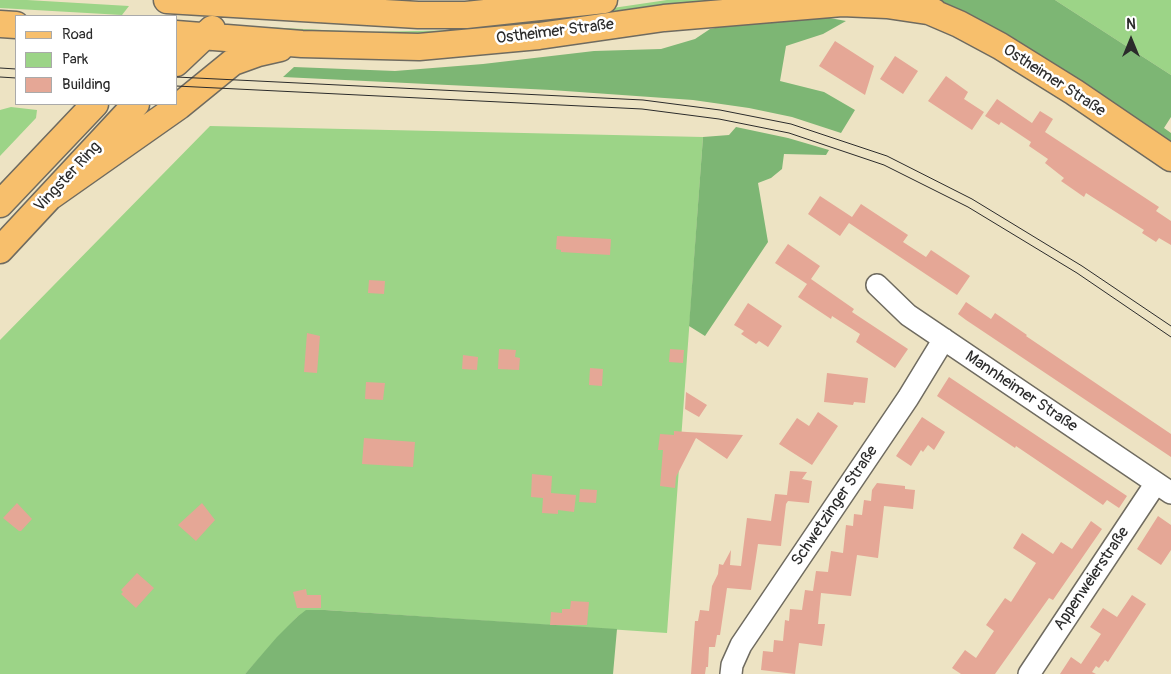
<!DOCTYPE html>
<meta charset="utf-8">
<style>
body{margin:0}
#map{position:relative;width:1171px;height:674px;overflow:hidden;background:#ede3c3;font-family:Pangolin,sans-serif}
canvas{display:block}
.legend{position:absolute;left:15px;top:15px;width:162px;height:90px;box-sizing:border-box;background:#fff;border:1px solid #aaa;margin:0;padding:6px 9px;list-style:none;font-size:15px;color:#2b2b2b}
.legend li{display:flex;align-items:center;gap:10px;height:25px}
.legend b{width:25px;border:1px solid #aaa}
.north{position:absolute;left:1106px;top:15px;width:50px;height:50px;-webkit-text-stroke:4px #fff;paint-order:stroke;rotate:0deg;font-size:14px;font-weight:700;line-height:20px;text-align:center;color:#2b2b2b}
.north::after{content:'';display:block;margin:auto;width:18px;height:22px;background:#2b2b2b;clip-path:polygon(50% 0,100% 100%,50% 72%,0 100%)}
</style>
<div id="map">
<canvas width="1171" height="674"></canvas>
<ul class="legend">
<li><b style="height:6px;background:#f7bf6c"></b>Road</li>
<li><b style="height:14px;background:#9cd487"></b>Park</li>
<li><b style="height:14px;background:#e5a796"></b>Building</li>
</ul>
<div class="north">N</div>
</div>
<script>
const context = document.querySelector('canvas').getContext('2d');
context.lineJoin = 'round';
function fill(path, color) {
  context.fillStyle = color;
  context.fill(path, 'evenodd');
}
function toPath(rows) {
  const path = new Path2D();
  for (const r of rows) {
    path.moveTo(r[0], r[1]);
    for (let i = 2; i < r.length; i += 2) path.lineTo(r[i], r[i + 1]);
  }
  return path;
}
function strokePath(path, color, width, dash) {
  context.strokeStyle = color;
  context.lineWidth = width;
  context.lineCap = dash ? 'butt' : 'round';
  context.setLineDash(dash || []);
  context.stroke(path);
}
function write(font, color, halo, rows, align = 'center') {
  context.font = font + ' Pangolin,sans-serif';
  context.lineWidth = 5;
  context.setLineDash([]);
  context.textBaseline = 'middle';
  context.strokeStyle = halo;
  context.fillStyle = color;
  for (const [text, x, y, turn = 0] of rows) {
    context.save();
    context.translate(x, y);
    context.rotate((+turn || 0) * Math.PI / 180);
    context.textAlign = isNaN(turn) ? turn : align;
    if (halo) context.strokeText(text, 0, 0);
    context.fillText(text, 0, 0);
    context.restore();
  }
}
fill(toPath([
 [0,0,27,0,129,6,122,15,0,8],
 [667,0,745,0,459,38,264,33,264,27,364,32,464,30],
 [1055,0,1171,0,1171,75],
 [11,107,37,110,36,118,0,156,0,110],
 [210,126,703,137,667,633,325,610,297,617,245,674,0,674,0,340]
]), '#9cd487');
fill(toPath([
 [928,0,1055,0,1171,75,1171,117,1164,128,1171,133,1171,148],
 [819,16,846,21,823,34,786,46,780,81,824,92,855,110,841,133,792,117,749,108,693,100,551,90,283,77,294,67,395,71,483,64,594,51,661,49,695,39,710,29,736,24],
 [736,127,788,138,829,150,826,155,784,154,782,169,771,178,758,183,768,242,705,336,689,326,703,137,729,135],
 [306,610,325,610,617,629,613,674,245,674,277,637,297,617]
]), '#7db674');
fill(toPath([
 [835,41,874,66,865,95,819,66],
 [895,56,918,71,903,94,880,79],
 [946,76,968,92,964,99,984,112,972,130,928,101],
 [997,99,1032,123,1040,111,1053,119,1045,132,1159,207,1156,211,1171,221,1171,245,1159,238,1156,242,1142,233,1144,230,1086,193,1084,197,1061,181,1064,178,1045,163,1048,159,1029,146,1031,142,1001,122,999,125,985,116],
 [820,196,852,217,861,204,908,235,903,242,926,257,931,250,970,276,957,295,849,223,840,236,808,214],
 [557,236,611,239,610,255,561,252,561,250,556,249],
 [788,244,820,266,811,279,854,309,852,312,908,349,895,368,856,342,860,334,832,316,831,319,798,297,807,284,775,263],
 [369,280,385,281,384,294,368,293],
 [966,302,991,319,995,313,1027,335,1026,336,1171,434,1171,457,966,320,958,314],
 [748,303,782,326,768,347,759,341,756,344,741,334,744,331,734,325],
 [307,333,320,336,317,373,304,372],
 [499,349,516,350,515,357,520,358,519,370,498,369],
 [670,349,684,350,683,363,669,362],
 [463,355,478,357,477,370,462,369],
 [590,368,603,369,602,386,589,385],
 [827,373,868,378,865,403,854,402,853,405,824,402],
 [949,377,1127,496,1119,508,1107,500,1103,505,1016,446,1015,448,937,396],
 [366,382,385,383,383,400,365,399],
 [686,392,707,405,699,417,685,409],
 [818,412,838,426,812,465,779,444,797,418,809,426],
 [922,417,945,432,934,450,928,445,923,452,921,450,911,466,896,456],
 [674,431,687,432,743,435,727,459,696,438,676,477,675,488,660,486,663,450,658,450,660,434,674,435],
 [364,438,415,442,413,467,362,464],
 [790,471,807,472,802,479,812,481,809,503,788,501,786,504,781,546,758,544,751,590,727,588,720,635,717,635,715,647,709,647,708,667,706,667,705,674,691,674,695,621,698,621,700,610,709,611,712,586,718,574,719,564,723,565,731,550,730,565,741,566,747,518,771,521,775,494,787,495],
 [532,474,552,476,551,493,576,495,574,512,558,510,558,514,542,513,543,498,531,497],
 [877,483,905,486,905,489,915,490,913,509,884,506,878,558,857,555,851,596,821,593,818,624,825,624,822,646,799,643,795,674,761,670,763,651,773,652,774,640,783,641,785,620,789,621,790,609,802,610,805,590,813,591,816,571,828,572,831,551,843,553,846,525,853,526,854,514,862,515,864,500,871,501,872,490],
 [580,489,597,490,596,503,579,502],
 [17,503,32,519,21,531,19,531,3,518],
 [202,503,215,520,196,541,178,525],
 [1158,516,1171,525,1171,550,1161,565,1137,549],
 [1091,521,1102,529,1053,600,1049,598,995,674,961,674,952,668,965,650,976,658,994,631,986,625,1005,598,1011,602,1036,563,1013,548,1022,533,1053,554,1061,542,1072,549],
 [137,573,154,588,136,608,121,594,123,592,121,590],
 [306,589,307,595,321,595,321,608,297,608,293,592],
 [1132,595,1146,604,1108,662,1105,660,1099,668,1096,666,1092,672,1096,674,1060,674,1071,657,1081,664,1101,634,1090,627,1103,608,1117,617],
 [571,601,589,602,587,625,550,625,551,612,562,613,562,609,570,609]
]), '#e5a796');
const minor = toPath([
 [877,285,908,315,1171,493],
 [731,674,732,665,741,645,908,398,944,339],
 [1029,674,1156,483]
]);
const major = toPath([
 [167,0,418,15,466,15,604,0],
 [917,6,959,24,1000,46,1074,92,1171,158],
 [0,24,16,25],
 [176,34,302,44,419,47,539,36,664,18,842,3,887,5,934,12],
 [176,63,212,29],
 [51,196,179,106,233,62,258,53,280,48],
 [0,204,95,104],
 [0,250,136,104]
]);
strokePath(minor, '#6f6b60', 24);
strokePath(major, '#6f6b60', 29);
strokePath(minor, '#fff', 21);
strokePath(major, '#f7bf6c', 26);
strokePath(toPath([
 [0,68,16,69],
 [0,77,16,78],
 [176,77,643,100,720,110,791,124,887,156,972,199,1082,266,1171,326],
 [176,86,642,109,719,119,789,133,884,165,968,207,1077,273,1171,337]
]), '#2b2b2b', 1);
write('16px', '#2b2b2b', '#fff', [
 ["Ostheimer Straße",555,32,-7],
 ["Ostheimer Straße",1054,81,33],
 ["Vingster Ring",68,177,-47],
 ["Mannheimer Straße",1021,392,34],
 ["Schwetzinger Straße",835,506,-56],
 ["Appenweierstraße",1092,579,-56]
]);
</script>
